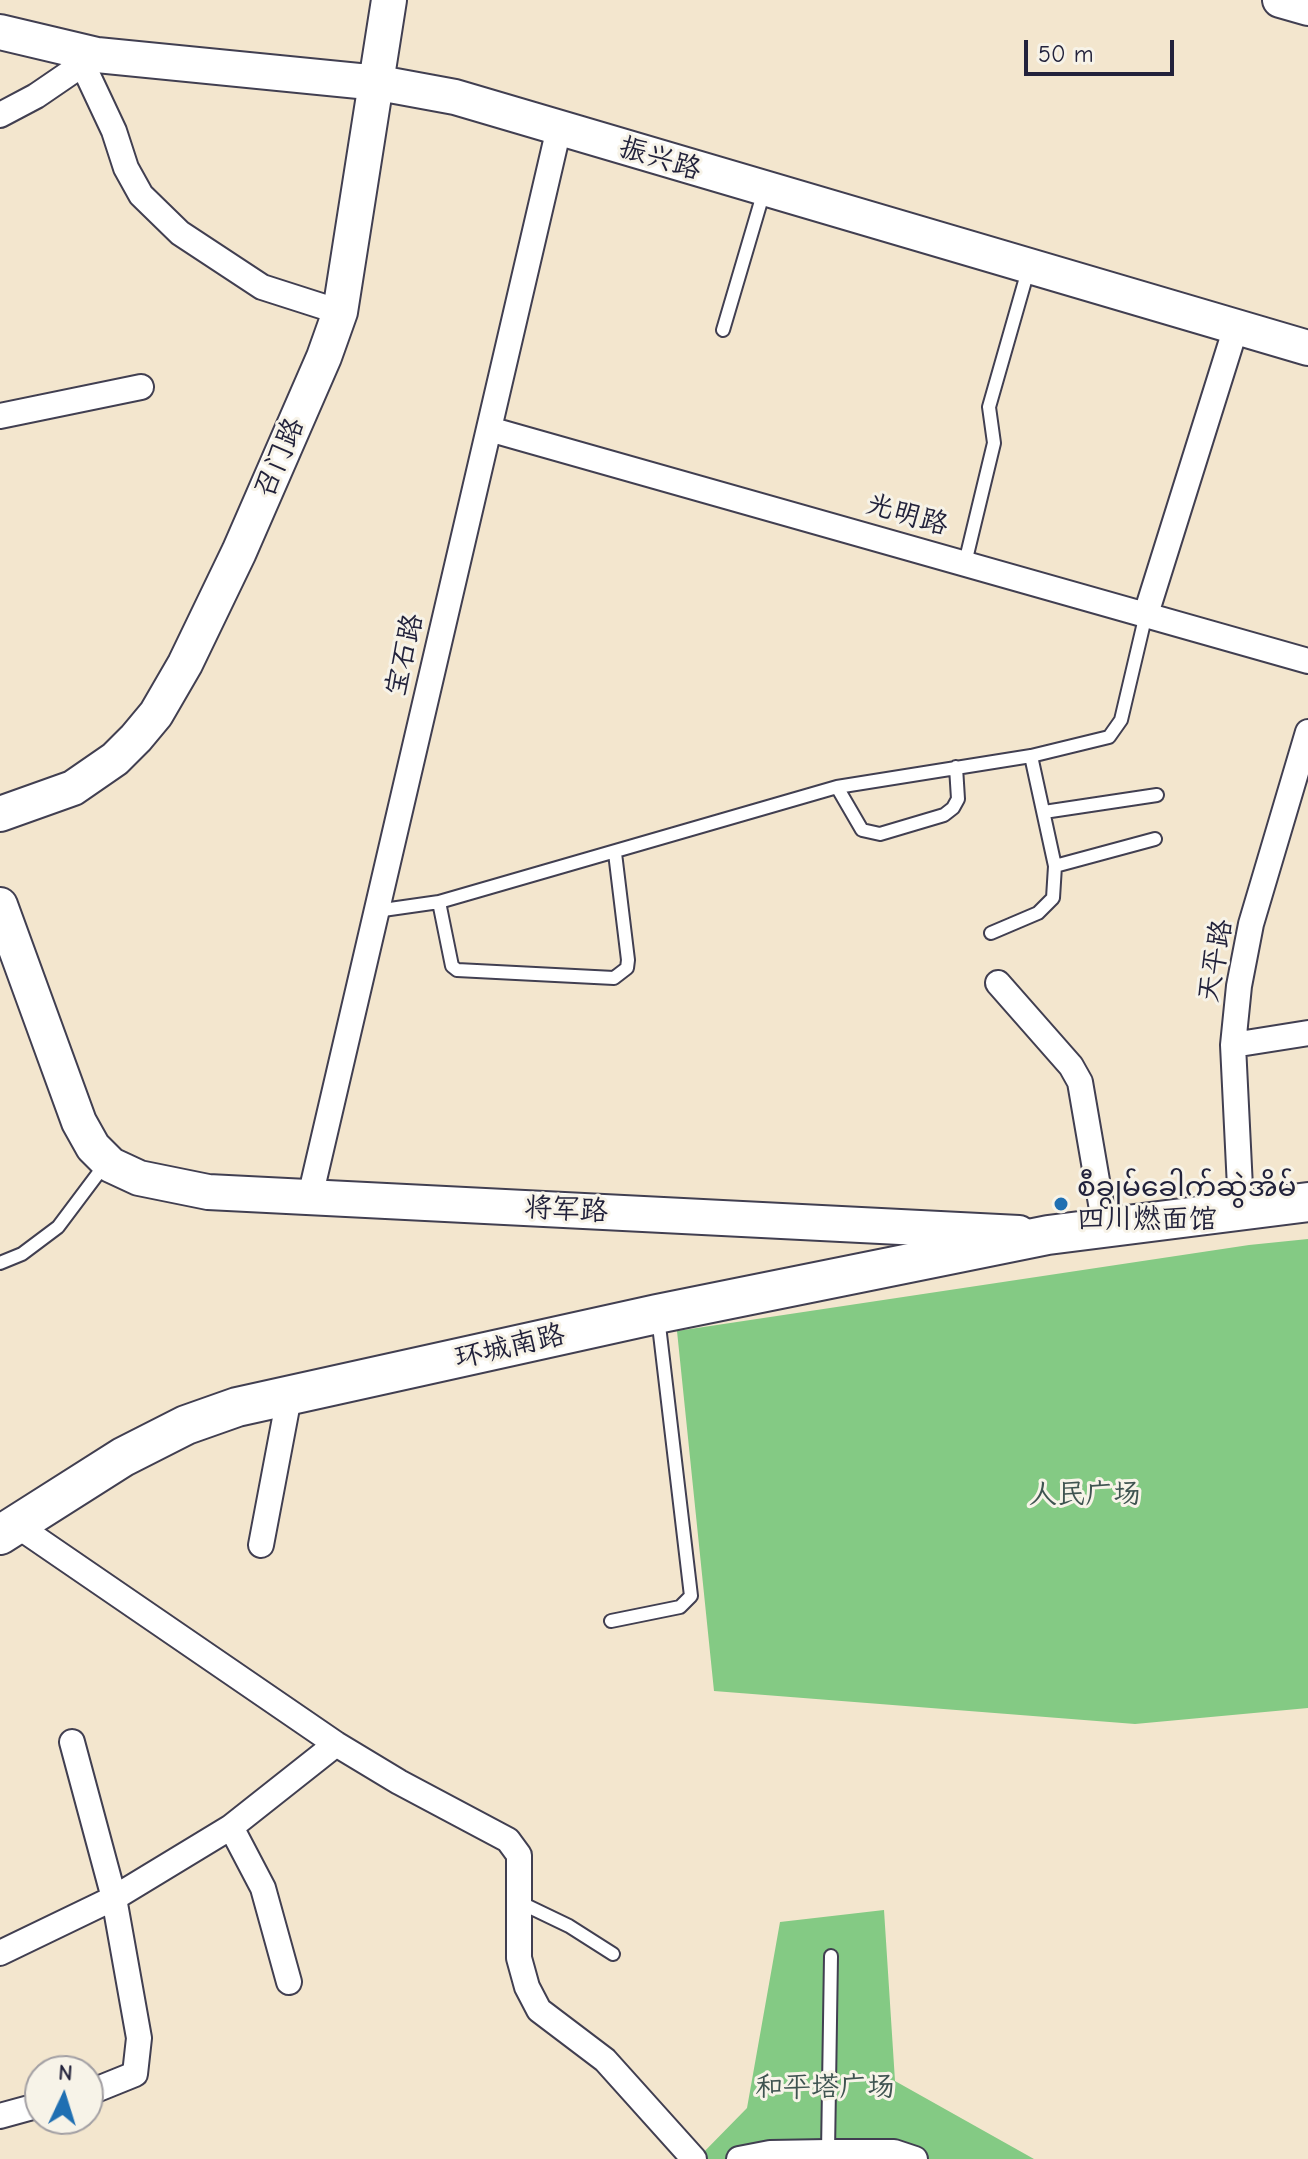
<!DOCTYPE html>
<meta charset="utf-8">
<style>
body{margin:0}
#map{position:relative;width:1308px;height:2159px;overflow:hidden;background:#f3e6ce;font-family:"Comic Neue",sans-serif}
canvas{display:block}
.north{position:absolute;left:24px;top:2055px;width:80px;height:80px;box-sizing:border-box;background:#f7f3e8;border:2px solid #a29fa3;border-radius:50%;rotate:4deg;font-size:22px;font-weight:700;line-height:32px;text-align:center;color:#22223b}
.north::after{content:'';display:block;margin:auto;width:28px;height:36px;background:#1f6fb2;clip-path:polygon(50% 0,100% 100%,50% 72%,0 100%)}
.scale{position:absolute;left:1024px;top:40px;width:150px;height:36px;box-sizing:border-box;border:4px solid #22223b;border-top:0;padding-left:10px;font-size:24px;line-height:28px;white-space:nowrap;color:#22223b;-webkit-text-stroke:6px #f7f3e8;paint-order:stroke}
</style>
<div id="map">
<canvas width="1308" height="2159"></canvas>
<div class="north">N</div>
<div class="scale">50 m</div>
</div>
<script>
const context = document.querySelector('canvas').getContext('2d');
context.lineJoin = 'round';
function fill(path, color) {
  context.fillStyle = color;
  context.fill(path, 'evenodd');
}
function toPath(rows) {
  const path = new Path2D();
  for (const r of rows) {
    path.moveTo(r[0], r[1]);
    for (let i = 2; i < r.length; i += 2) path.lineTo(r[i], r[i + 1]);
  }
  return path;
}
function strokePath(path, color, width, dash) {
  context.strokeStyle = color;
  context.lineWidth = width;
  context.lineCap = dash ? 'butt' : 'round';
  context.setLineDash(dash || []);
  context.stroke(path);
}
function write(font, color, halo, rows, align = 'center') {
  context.font = font + ' "Comic Neue","LXGW WenKai TC","Noto Sans Myanmar",sans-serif';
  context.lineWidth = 6;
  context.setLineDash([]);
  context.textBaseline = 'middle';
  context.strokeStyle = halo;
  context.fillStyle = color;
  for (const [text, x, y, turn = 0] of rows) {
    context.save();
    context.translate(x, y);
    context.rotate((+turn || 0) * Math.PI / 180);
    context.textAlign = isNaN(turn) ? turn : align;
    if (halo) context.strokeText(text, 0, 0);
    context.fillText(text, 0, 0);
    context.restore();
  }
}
fill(toPath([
 [1308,1239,1308,1708,1135,1724,714,1691,677,1331,1249,1245],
 [884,1910,895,2081,1034,2159,697,2159,747,2108,780,1922]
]), '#84ca84');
const service = toPath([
 [723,330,764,191],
 [965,563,994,443,989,407,1029,267],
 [837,787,862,830,880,834,944,815,953,808,958,799,956,767],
 [1044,812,1157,795],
 [1055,866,1155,839],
 [439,902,452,966,457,970,614,978,627,968,628,960,615,853],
 [376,911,439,902,837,787,1031,756,1109,737,1121,720,1146,614],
 [991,933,1038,913,1053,898,1055,866,1031,756],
 [0,1263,22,1254,58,1227,106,1163],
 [611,1621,680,1607,691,1596,658,1317],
 [519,1902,569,1926,613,1954],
 [828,2152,831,1956]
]);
const minor = toPath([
 [83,65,114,131,126,168,141,195,180,233,262,287,340,312],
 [0,115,36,96,96,55],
 [0,416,141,387],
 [489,429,1308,661],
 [1146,614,1236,327],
 [998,983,1071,1066,1080,1082,1105,1227],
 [1233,1045,1308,1033],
 [310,1197,559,128],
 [1241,1208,1233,1045,1239,986,1251,924,1308,732],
 [15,1524,336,1744,399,1782,508,1840,519,1855,519,1958,527,1987,539,2010,605,2060,694,2159],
 [261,1545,289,1397],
 [72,1742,114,1898,139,2038,135,2074,88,2093],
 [231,1827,263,1888,289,1982],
 [0,1953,114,1898,231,1827,336,1744],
 [0,2116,40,2105],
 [739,2159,770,2153,828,2152,894,2152,915,2159]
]);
const secondary = toPath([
 [1280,0,1308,8],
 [0,32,97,55,379,83,455,97,1308,348],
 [0,814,73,788,115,759,136,738,156,714,185,664,239,552,324,357,340,312,389,0],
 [0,905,79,1122,93,1147,111,1165,139,1178,208,1192,1019,1233]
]);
const primary = toPath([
 [0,1535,123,1457,186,1425,237,1407,657,1314,1048,1235,1308,1202]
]);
strokePath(service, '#413f51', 16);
strokePath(minor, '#413f51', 28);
strokePath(secondary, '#413f51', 38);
strokePath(primary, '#413f51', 42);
strokePath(service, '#fff', 12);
strokePath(minor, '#fff', 24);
strokePath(secondary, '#fff', 34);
strokePath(primary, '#fff', 38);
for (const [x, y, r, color] of [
 [1061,1204,8,"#1f6fb2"]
]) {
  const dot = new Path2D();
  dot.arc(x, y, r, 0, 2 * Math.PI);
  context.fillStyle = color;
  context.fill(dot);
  strokePath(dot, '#f7f3e8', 3);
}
write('28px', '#22223b', '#f7f3e8', [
 ["振兴路",660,159,17],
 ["召门路",280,458,-67],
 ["光明路",907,515,16],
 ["宝石路",405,655,-77],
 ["天平路",1216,961,-80],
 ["将军路",566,1210,3],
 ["环城南路",510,1347,-13]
]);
write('28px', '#22223b', '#f7f3e8', [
 ["စီချွမ်ခေါက်ဆွဲအိမ်",1077,1188],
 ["四川燃面馆",1077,1220]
], 'left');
write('28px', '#3f5451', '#f7f3e8', [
 ["人民广场",1085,1495],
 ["和平塔广场",825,2088]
]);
</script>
